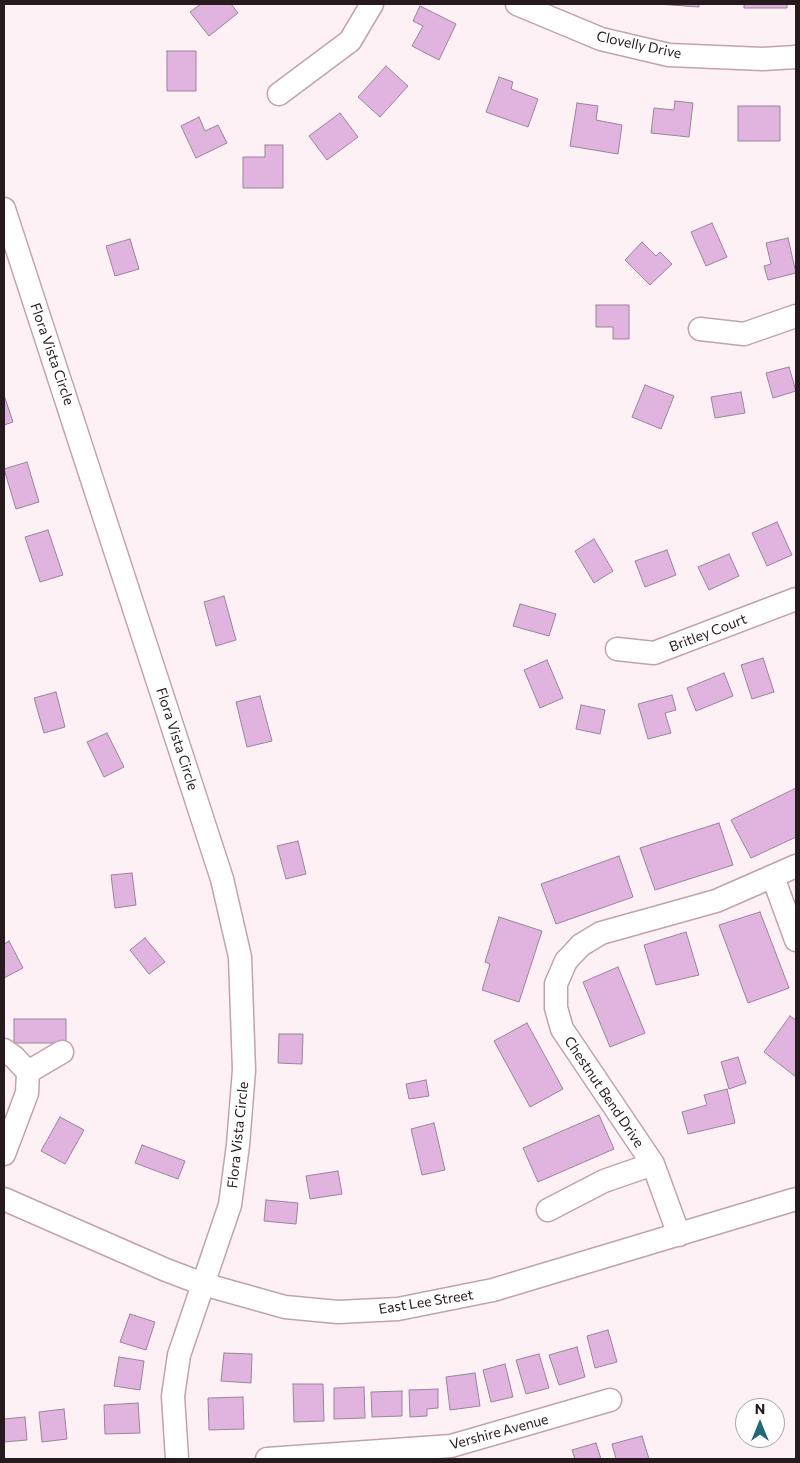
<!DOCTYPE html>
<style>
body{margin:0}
#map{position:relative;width:800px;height:1463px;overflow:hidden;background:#fef1f5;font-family:Commissioner,sans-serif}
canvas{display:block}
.frame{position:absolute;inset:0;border:5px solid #261a1f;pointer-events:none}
.north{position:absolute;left:735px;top:1398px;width:50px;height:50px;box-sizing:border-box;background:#fff;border:1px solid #a8a3a5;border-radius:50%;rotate:0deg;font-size:14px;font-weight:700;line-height:20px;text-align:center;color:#261a1f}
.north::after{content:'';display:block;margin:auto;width:18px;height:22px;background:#25687a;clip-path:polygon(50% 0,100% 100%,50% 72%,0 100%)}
</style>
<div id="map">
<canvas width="800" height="1463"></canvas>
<div class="frame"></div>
<div class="north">N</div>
</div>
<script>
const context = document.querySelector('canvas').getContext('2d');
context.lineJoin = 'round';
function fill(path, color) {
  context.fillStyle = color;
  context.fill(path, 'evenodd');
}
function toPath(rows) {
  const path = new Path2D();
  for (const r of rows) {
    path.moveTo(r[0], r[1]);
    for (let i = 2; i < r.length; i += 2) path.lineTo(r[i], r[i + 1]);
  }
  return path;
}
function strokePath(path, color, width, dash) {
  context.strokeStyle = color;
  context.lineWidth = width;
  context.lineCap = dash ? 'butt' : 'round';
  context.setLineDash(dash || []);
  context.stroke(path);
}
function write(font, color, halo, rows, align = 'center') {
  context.font = font + ' Commissioner,sans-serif';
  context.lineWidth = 4;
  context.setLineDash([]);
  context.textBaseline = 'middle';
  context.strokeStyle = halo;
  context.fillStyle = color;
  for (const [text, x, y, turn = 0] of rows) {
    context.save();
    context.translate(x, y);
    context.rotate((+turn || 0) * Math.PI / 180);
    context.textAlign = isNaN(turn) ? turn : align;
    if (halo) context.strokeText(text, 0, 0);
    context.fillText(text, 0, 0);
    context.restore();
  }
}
const building = toPath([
 [201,4,231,4,238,13,209,36,190,12,201,4],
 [658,4,699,4,699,7,658,4],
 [744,4,787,4,787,8,744,8,744,4],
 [420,6,456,24,439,60,412,46,423,26,413,21,420,6],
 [167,51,196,51,196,91,167,91,167,51],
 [386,66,408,86,380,117,358,97,386,66],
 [499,77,513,82,511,89,538,99,528,127,486,112,499,77],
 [675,101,693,103,689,137,651,133,654,108,674,110,675,101],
 [577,103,598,106,596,120,622,125,618,154,570,146,577,103],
 [738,106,780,106,780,141,738,141,738,106],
 [340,113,358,137,327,160,309,136,340,113],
 [199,117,205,131,218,125,227,143,196,158,181,126,199,117],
 [265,145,283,145,283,188,243,188,243,157,265,157,265,145],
 [712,223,727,257,706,266,691,232,712,223],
 [788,238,796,273,768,280,764,266,771,264,766,243,788,238],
 [130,239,139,269,115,276,106,246,130,239],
 [642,242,656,256,660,252,672,264,650,285,625,260,642,242],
 [596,305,629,305,629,339,613,339,613,327,596,327,596,305],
 [789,367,796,391,773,398,766,373,789,367],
 [645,385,674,396,661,429,632,417,645,385],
 [741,392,745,413,715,418,711,397,741,392],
 [4,395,13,422,4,425,4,395],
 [27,462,39,502,16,509,4,469,27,462],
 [777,522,792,555,767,566,752,533,777,522],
 [48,530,63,575,40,582,25,537,48,530],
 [594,539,613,571,594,583,575,551,594,539],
 [667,550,676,575,645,587,635,561,667,550],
 [729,554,739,576,709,590,698,567,729,554],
 [224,596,236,640,216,646,204,602,224,596],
 [520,604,556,614,549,636,513,626,520,604],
 [763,658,774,692,752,699,741,665,763,658],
 [547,660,563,698,540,708,524,670,547,660],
 [724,673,733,696,696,711,687,688,724,673],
 [56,692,65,727,44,733,34,698,56,692],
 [672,695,676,710,665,713,671,733,648,739,638,704,672,695],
 [260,696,272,741,247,747,236,702,260,696],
 [581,705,605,710,600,734,576,729,581,705],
 [107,733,124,767,104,777,87,742,107,733],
 [796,788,796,837,751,858,731,820,796,788],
 [719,823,733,865,655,890,640,848,719,823],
 [298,841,306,874,286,879,277,846,298,841],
 [619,856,633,897,556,924,541,884,619,856],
 [132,873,136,905,115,908,111,875,132,873],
 [760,912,789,988,748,1003,719,925,760,912],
 [499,917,542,931,519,1002,482,990,490,964,485,962,499,917],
 [686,932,699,975,656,985,644,945,686,932],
 [145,938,165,962,149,974,130,950,145,938],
 [9,941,23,968,4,978,4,944,9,941],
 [618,967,645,1033,610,1047,583,982,618,967],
 [790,1016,796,1020,796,1077,764,1052,790,1016],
 [14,1019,66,1019,66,1043,14,1043,14,1019],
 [527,1023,563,1089,530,1107,494,1041,527,1023],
 [279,1034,303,1034,302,1064,278,1063,279,1034],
 [738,1057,746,1083,729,1089,721,1062,738,1057],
 [426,1080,429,1096,409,1099,406,1084,426,1080],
 [727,1089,735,1123,688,1134,682,1112,707,1105,704,1095,727,1089],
 [599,1115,614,1149,538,1182,523,1148,599,1115],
 [60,1117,84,1130,65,1164,41,1151,60,1117],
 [434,1123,445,1170,422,1175,411,1129,434,1123],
 [142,1145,185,1161,178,1179,135,1163,142,1145],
 [338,1171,342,1194,310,1199,306,1176,338,1171],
 [266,1200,298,1203,296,1224,264,1221,266,1200],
 [130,1314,155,1322,146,1350,120,1342,130,1314],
 [608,1330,617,1362,595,1368,587,1336,608,1330],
 [577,1347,585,1377,559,1385,549,1355,577,1347],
 [224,1353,252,1354,251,1383,221,1381,224,1353],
 [539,1354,549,1388,526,1394,516,1360,539,1354],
 [119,1357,144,1361,140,1390,114,1386,119,1357],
 [505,1364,513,1397,491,1402,483,1370,505,1364],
 [475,1373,480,1406,450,1410,446,1377,475,1373],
 [293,1384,323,1384,324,1421,294,1422,293,1384],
 [364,1387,365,1418,334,1419,334,1388,364,1387],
 [438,1389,438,1408,427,1409,427,1416,410,1417,409,1390,438,1389],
 [402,1391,402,1416,372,1417,371,1392,402,1391],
 [243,1397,244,1429,209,1430,208,1398,243,1397],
 [138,1403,140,1433,105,1434,104,1405,138,1403],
 [64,1409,67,1439,42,1442,39,1412,64,1409],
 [25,1417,27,1440,4,1442,4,1419,25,1417],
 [642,1436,649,1459,616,1459,612,1444,642,1436],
 [596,1443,601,1459,575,1459,572,1450,596,1443]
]);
fill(building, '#e1b3df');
strokePath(building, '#998499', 1);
const minor = toPath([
 [517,4,601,39,669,55,763,59,796,57],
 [279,94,350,41,372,4],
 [4,209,222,879,240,957,244,1070,238,1145,230,1205,179,1355,173,1396,177,1459],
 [700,329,744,334,796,316],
 [617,649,654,653,796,599],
 [773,877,796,940],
 [4,1050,14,1057,28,1072,27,1093,4,1154],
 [28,1072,62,1052],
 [4,1199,166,1270,203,1284,285,1307,338,1312,398,1309,493,1290,796,1199],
 [548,1210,604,1181,653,1164],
 [679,1235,653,1164,562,1029,556,1008,556,984,566,961,581,945,601,933,716,901,796,866],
 [267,1459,451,1446,610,1400]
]);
strokePath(minor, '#c1a2ae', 25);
strokePath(minor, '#fff', 22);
write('14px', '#261a1f', '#fff', [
 ["Clovelly Drive",639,45,12],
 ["Flora Vista Circle",52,354,71],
 ["Britley Court",708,633,-21],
 ["Flora Vista Circle",177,739,72],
 ["Chestnut Bend Drive",604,1092,56],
 ["Flora Vista Circle",238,1135,-84],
 ["East Lee Street",426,1302,-9],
 ["Vershire Avenue",499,1432,-15]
]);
</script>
